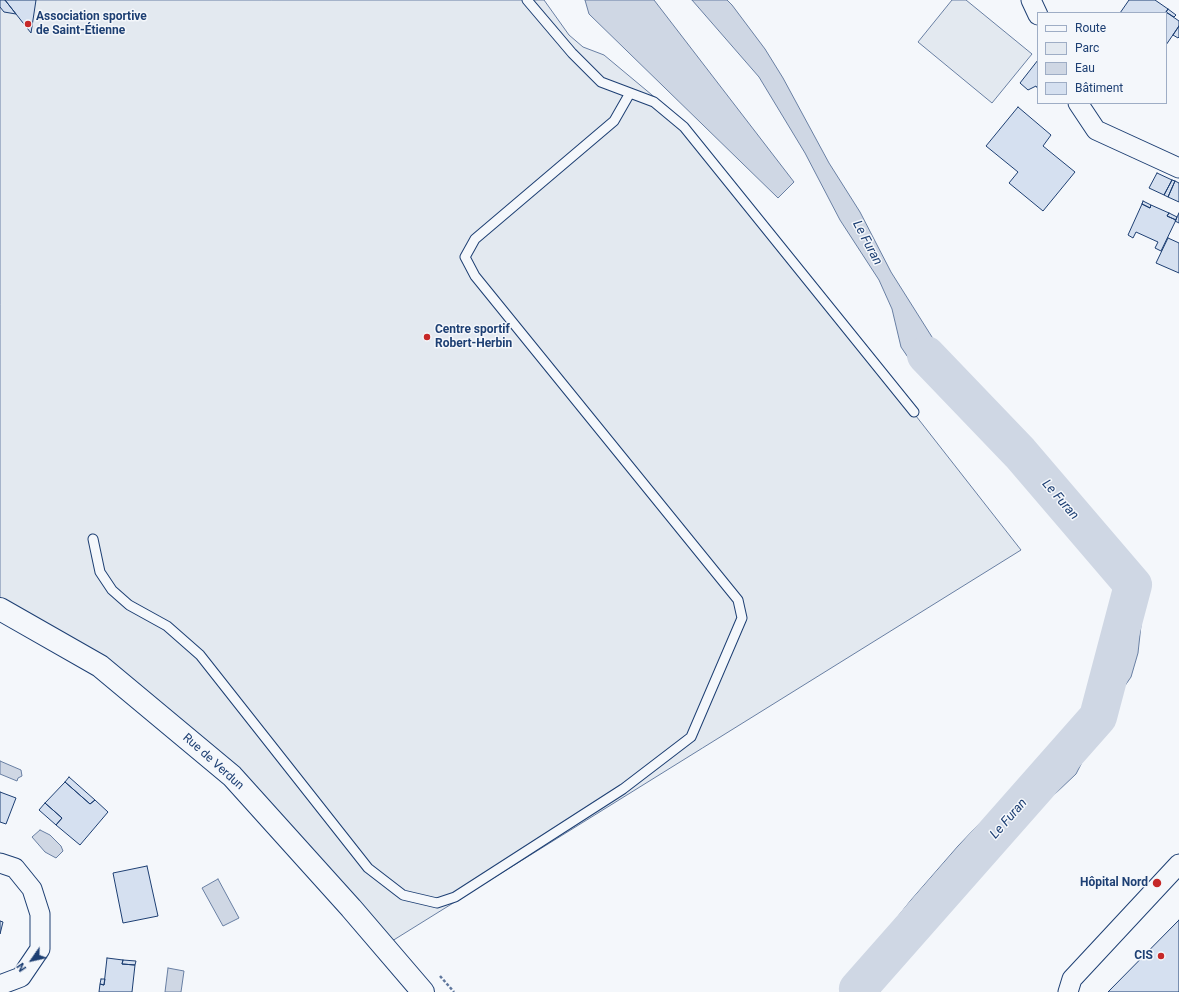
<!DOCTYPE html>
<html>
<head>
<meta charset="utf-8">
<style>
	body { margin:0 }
	#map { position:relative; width:1179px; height:992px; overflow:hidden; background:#f4f7fb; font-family:Roboto,sans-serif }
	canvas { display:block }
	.legend { position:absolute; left:1037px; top:12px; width:130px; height:92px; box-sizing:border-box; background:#f4f7fb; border:1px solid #9eadc5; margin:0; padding:5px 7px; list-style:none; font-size:12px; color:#1d3f73 }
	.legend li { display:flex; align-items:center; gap:8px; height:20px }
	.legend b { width:20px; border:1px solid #9eadc5 }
	.north { position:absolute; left:12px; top:940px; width:40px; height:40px; -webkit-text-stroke:3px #f4f7fb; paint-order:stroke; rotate:236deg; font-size:11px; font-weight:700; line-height:16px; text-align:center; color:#1d3f73 }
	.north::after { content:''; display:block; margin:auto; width:14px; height:18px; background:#1d3f73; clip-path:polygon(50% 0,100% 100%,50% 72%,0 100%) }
</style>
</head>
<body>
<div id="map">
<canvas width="1179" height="992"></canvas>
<ul class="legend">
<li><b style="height:5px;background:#f4f7fb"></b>Route</li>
<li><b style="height:11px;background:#e3e9f0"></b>Parc</li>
<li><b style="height:11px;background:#cfd7e4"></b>Eau</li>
<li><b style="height:11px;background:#d5e0f0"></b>Bâtiment</li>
</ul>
<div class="north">N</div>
</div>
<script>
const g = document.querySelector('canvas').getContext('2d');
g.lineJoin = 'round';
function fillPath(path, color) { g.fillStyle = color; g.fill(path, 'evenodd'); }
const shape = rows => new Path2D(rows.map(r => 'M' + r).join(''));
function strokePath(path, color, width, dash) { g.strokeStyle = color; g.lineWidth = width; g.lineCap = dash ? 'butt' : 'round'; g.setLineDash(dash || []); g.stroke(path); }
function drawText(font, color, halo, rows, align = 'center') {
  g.font = font + ' Roboto,sans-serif'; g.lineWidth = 3; g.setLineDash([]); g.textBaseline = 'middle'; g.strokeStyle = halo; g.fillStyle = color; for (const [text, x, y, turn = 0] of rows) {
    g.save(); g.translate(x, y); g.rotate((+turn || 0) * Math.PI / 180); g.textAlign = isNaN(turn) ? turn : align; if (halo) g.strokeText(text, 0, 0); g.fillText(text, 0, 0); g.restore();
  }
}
const green = shape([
	[0,0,544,0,569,35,583,47,604,55,688,125,1021,550,384,946,232,776,100,666,0,609,0,0],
	[952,0,966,0,1032,54,992,103,918,42,952,0]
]);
const water = shape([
	[585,0,654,0,794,182,778,198,589,14,585,0],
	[692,0,727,0,732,5,765,49,783,78,829,163,860,212,891,272,932,337,965,399,971,405,1017,435,1046,474,1074,504,1103,527,1139,594,1142,616,1138,653,1131,677,1111,706,1076,774,1056,793,1023,811,926,903,897,944,880,978,880,992,847,992,847,990,855,970,911,900,958,846,978,825,1048,780,1083,736,1092,708,1118,677,1123,649,1123,627,1115,591,1105,562,1090,533,1074,512,1044,493,1020,474,991,438,969,421,952,402,920,375,901,347,892,309,879,280,840,220,805,153,759,77,692,0],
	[0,761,21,770,22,776,18,778,17,781,0,774,0,761],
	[40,830,50,835,61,846,63,851,56,858,45,852,32,837,40,830],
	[218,879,239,918,223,926,202,888,218,879],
	[168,968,184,971,181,992,165,992,168,968]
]);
const river = shape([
	[859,992,858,989,1098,717,1133,585,1020,453,926,355]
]);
const building = shape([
	[0,0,5,0,16,14,4,12,0,7,0,0],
	[5,0,36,0,31,33,16,14,5,0],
	[1129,0,1155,0,1168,9,1166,12,1179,21,1179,26,1166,45,1166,13,1120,13,1129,0],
	[1168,9,1176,15,1174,17,1166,12,1168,9],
	[1179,26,1179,37,1178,38,1173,35,1179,26],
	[1038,60,1038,89,1036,86,1028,90,1020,83,1038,60],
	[1018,107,1051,135,1043,146,1075,172,1043,211,1009,183,1018,172,986,146,1018,107],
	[1157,173,1172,180,1164,195,1149,188,1157,173],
	[1172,180,1175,181,1168,197,1164,195,1172,180],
	[1175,181,1179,183,1179,202,1168,197,1175,181],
	[1143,201,1151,205,1150,208,1142,204,1143,201],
	[1142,204,1150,208,1151,205,1169,213,1167,216,1176,220,1161,251,1155,248,1158,242,1136,232,1133,238,1128,235,1142,204],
	[1169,213,1177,217,1176,220,1167,216,1169,213],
	[1179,213,1179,223,1175,221,1179,213],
	[1168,238,1179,243,1179,273,1156,263,1168,238],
	[69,777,95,800,90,804,65,782,69,777],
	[65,782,90,804,95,800,108,812,80,845,56,825,62,818,45,803,65,782],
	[0,792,16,798,6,824,0,822,0,792],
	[45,803,62,818,56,825,39,810,45,803],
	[147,866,158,916,123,923,113,873,147,866],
	[1179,920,1179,992,1108,992,1179,920],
	[0,921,3,922,0,934,0,921],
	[107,958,123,960,122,964,135,965,132,992,99,992,100,984,104,985,107,958],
	[123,960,136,961,135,965,122,964,123,960],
	[101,979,105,979,104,985,100,984,101,979]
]);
const path = shape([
	[440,976,454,992]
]);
const lane = shape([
	[527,0,572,53,601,82,654,102,684,127,914,412],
	[93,539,100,572,112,590,129,605,167,626,200,655,368,868,403,895,437,903,455,897,623,789,691,737,742,618,738,600,475,276,465,257,475,239,614,121,630,93]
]);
const street = shape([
	[1031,0,1038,15],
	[1078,103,1096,130,1179,168],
	[0,863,15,868,32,889,40,914,40,949,21,977,0,985],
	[1068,992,1072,979,1179,864]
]);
const primary = shape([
	[0,609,100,666,232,776,351,908,423,992]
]);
const markers = [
	[28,24,4,"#c62828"],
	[427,337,4,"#c62828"],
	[1157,883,5,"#c62828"],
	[1161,956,4,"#c62828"]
];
const poiNames = [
	["Association sportive",36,17],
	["de Saint-Étienne",36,31],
	["Centre sportif",435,330],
	["Robert-Herbin",435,344],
	["Hôpital Nord",1148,883,"right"],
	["CIS",1153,956,"right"]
];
const streetNames = [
	["Rue de Verdun",213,762,42]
];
const waterNames = [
	["Le Furan",867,243,62],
	["Le Furan",1060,500,49],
	["Le Furan",1009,819,-49]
];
fillPath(green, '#e3e9f0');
strokePath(green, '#687fa3', 1);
fillPath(water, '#cfd7e4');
strokePath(water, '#687fa3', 1);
strokePath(river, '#cfd7e4', 38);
fillPath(building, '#d5e0f0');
strokePath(building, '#1d3f73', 1);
strokePath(lane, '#1d3f73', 11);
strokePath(street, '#1d3f73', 21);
strokePath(primary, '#1d3f73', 24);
strokePath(path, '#5e769c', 2.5, [3, 2]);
strokePath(lane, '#f4f7fb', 9);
strokePath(street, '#f4f7fb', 19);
strokePath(primary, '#f4f7fb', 22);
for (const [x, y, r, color] of markers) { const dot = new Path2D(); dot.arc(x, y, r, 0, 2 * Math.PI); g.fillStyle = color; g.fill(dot); strokePath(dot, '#f4f7fb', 1.5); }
drawText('bold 12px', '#1d3f73', '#f4f7fb', poiNames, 'left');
drawText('12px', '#1d3f73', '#f4f7fb', streetNames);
drawText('italic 13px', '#1d3f73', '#f4f7fb', waterNames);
</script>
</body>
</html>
